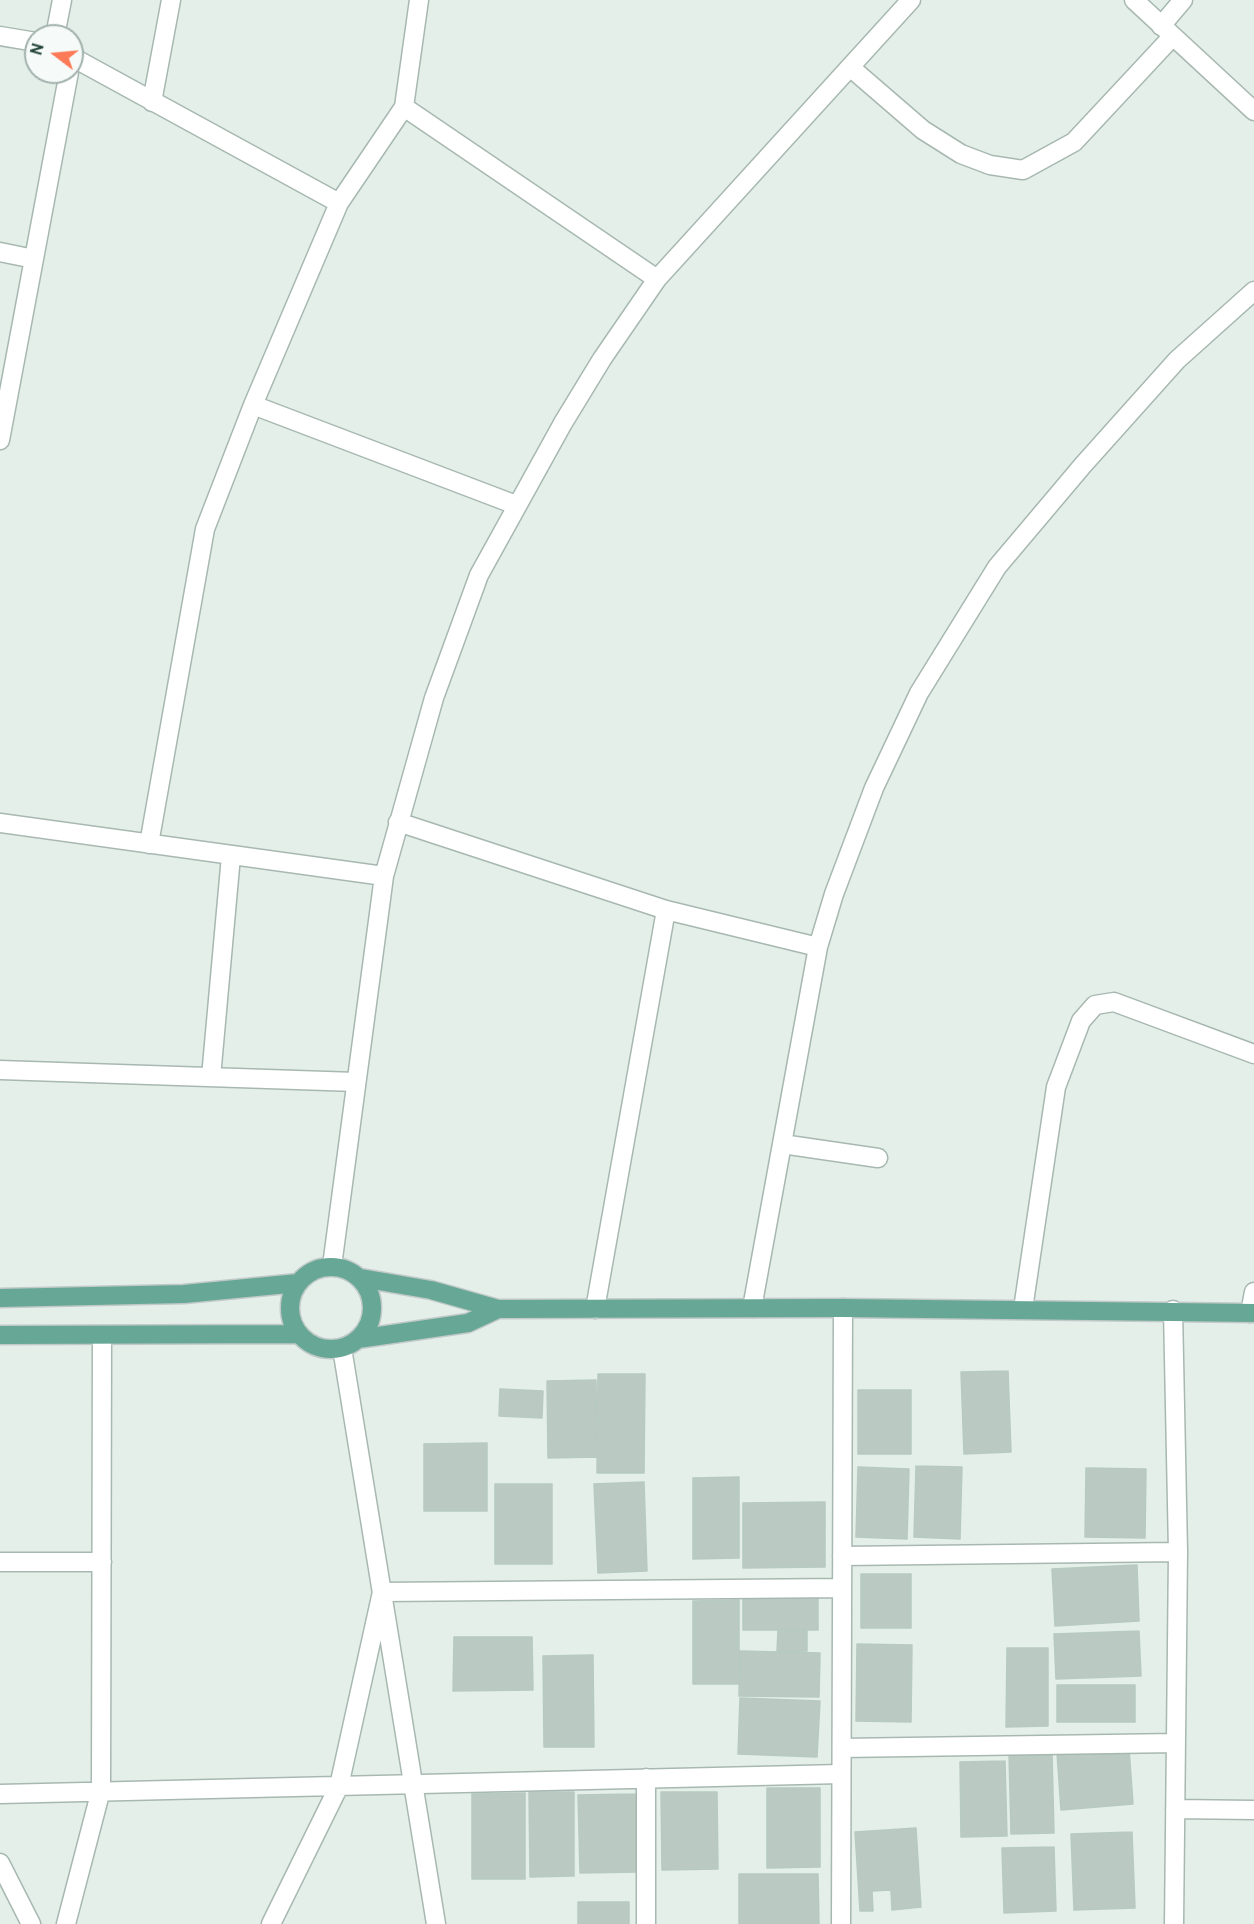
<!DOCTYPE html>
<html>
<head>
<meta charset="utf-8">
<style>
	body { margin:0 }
	#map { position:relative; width:1254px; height:1924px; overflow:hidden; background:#e5efea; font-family:Overpass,sans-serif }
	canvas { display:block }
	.north { position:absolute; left:24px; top:24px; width:60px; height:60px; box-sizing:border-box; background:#f6fbf9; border:2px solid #a1b1ac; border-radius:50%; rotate:286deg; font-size:16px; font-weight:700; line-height:24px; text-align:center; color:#224339 }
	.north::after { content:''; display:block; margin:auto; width:21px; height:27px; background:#fb7a58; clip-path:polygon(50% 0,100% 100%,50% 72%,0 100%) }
</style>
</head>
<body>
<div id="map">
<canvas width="1254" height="1924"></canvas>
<div class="north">N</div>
</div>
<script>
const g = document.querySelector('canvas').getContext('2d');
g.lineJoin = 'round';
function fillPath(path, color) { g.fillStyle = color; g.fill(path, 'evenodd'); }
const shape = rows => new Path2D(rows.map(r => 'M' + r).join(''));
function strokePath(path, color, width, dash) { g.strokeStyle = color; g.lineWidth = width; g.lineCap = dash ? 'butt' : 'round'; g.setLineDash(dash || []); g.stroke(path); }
const building = shape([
	[1008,1371,1011,1452,964,1454,961,1372,1008,1371],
	[598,1374,645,1374,644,1473,597,1473,598,1374],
	[596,1380,597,1457,548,1458,547,1381,596,1380],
	[500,1389,543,1391,542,1418,499,1416,500,1389],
	[858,1390,911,1390,911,1454,858,1454,858,1390],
	[487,1443,487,1511,424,1511,424,1444,487,1443],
	[916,1466,962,1467,960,1539,914,1537,916,1466],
	[858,1467,909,1469,907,1539,856,1537,858,1467],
	[1086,1468,1146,1469,1145,1538,1085,1537,1086,1468],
	[739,1477,739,1558,693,1559,693,1478,739,1477],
	[644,1482,647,1571,598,1573,594,1484,644,1482],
	[495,1484,552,1484,552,1564,495,1564,495,1484],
	[825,1502,825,1567,743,1568,743,1503,825,1502],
	[1137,1565,1139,1621,1055,1626,1052,1569,1137,1565],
	[861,1574,911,1574,911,1628,861,1628,861,1574],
	[818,1596,818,1630,743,1630,743,1597,818,1596],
	[739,1600,739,1684,693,1684,693,1601,739,1600],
	[778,1630,807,1631,807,1651,777,1651,778,1630],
	[1139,1631,1141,1676,1056,1679,1054,1634,1139,1631],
	[454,1637,532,1637,533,1690,453,1691,454,1637],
	[857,1644,912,1645,911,1722,856,1721,857,1644],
	[1007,1648,1048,1648,1048,1726,1006,1727,1007,1648],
	[740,1651,820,1653,819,1697,739,1696,740,1651],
	[593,1655,594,1747,544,1747,543,1656,593,1655],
	[1057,1685,1135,1685,1135,1722,1057,1722,1057,1685],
	[740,1698,820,1701,817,1757,738,1754,740,1698],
	[1129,1748,1133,1804,1061,1810,1057,1753,1129,1748],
	[1052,1753,1054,1833,1011,1834,1009,1754,1052,1753],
	[1005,1761,1007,1836,961,1837,960,1762,1005,1761],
	[767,1788,820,1788,820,1867,767,1868,767,1788],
	[529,1792,574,1792,574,1876,530,1877,529,1792],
	[661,1792,717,1792,718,1869,662,1870,661,1792],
	[525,1793,525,1879,472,1879,472,1794,525,1793],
	[635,1794,637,1872,580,1873,578,1795,635,1794],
	[916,1828,921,1907,892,1910,891,1890,872,1891,873,1911,860,1911,855,1832,916,1828],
	[1132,1832,1135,1908,1074,1910,1071,1834,1132,1832],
	[1054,1847,1056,1911,1004,1913,1002,1848,1054,1847],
	[739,1874,818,1874,819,1924,739,1924,739,1874],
	[578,1902,629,1902,629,1924,578,1924,578,1902]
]);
const minor = shape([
	[1134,0,1254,111],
	[1161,26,1183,0],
	[0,36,36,42],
	[55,36,62,0],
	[72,57,339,203],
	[850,67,923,130,961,154,990,165,1023,170,1074,142,1172,37],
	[152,102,171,0],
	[404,107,657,279],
	[0,252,34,259],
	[253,405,516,505],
	[0,440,69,72],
	[398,822,666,910,818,947],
	[0,823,384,876],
	[149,844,205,529,253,405,339,203,404,107,419,0],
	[0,1070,356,1082],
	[211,1077,231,856],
	[782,1144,878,1158],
	[332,1266,384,876,434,698,479,575,563,423,602,359,657,279,911,0],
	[752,1308,818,947,834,894,874,788,919,693,997,567,1083,465,1177,360,1254,291],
	[595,1309,666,910],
	[1023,1309,1056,1087,1081,1021,1095,1005,1114,1002,1254,1054],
	[1173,1310,1178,1552,1174,1924],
	[1250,1313,1254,1292],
	[342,1348,436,1924],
	[842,1556,1178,1552],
	[0,1562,102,1562],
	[842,1748,1176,1743],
	[646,1778,646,1924],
	[0,1794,841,1774],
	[1175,1809,1254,1810],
	[0,1863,31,1924],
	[66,1924,101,1790,102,1335],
	[271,1924,339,1786,382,1592,842,1588],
	[841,1924,843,1308]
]);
const major = shape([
	'290 1308a41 41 0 1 1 82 0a41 41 0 1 1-82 0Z',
	[361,1278,431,1290,498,1309,843,1308,1254,1313],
	[0,1298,184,1294,298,1283],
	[0,1335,298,1334],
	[358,1339,468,1323,498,1309]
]);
fillPath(building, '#bacac3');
strokePath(building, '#b7cac1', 1.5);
strokePath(minor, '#a7b8b1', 21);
strokePath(major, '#c1cac8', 21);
strokePath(minor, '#fff', 18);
strokePath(major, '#67a795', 18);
</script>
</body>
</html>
